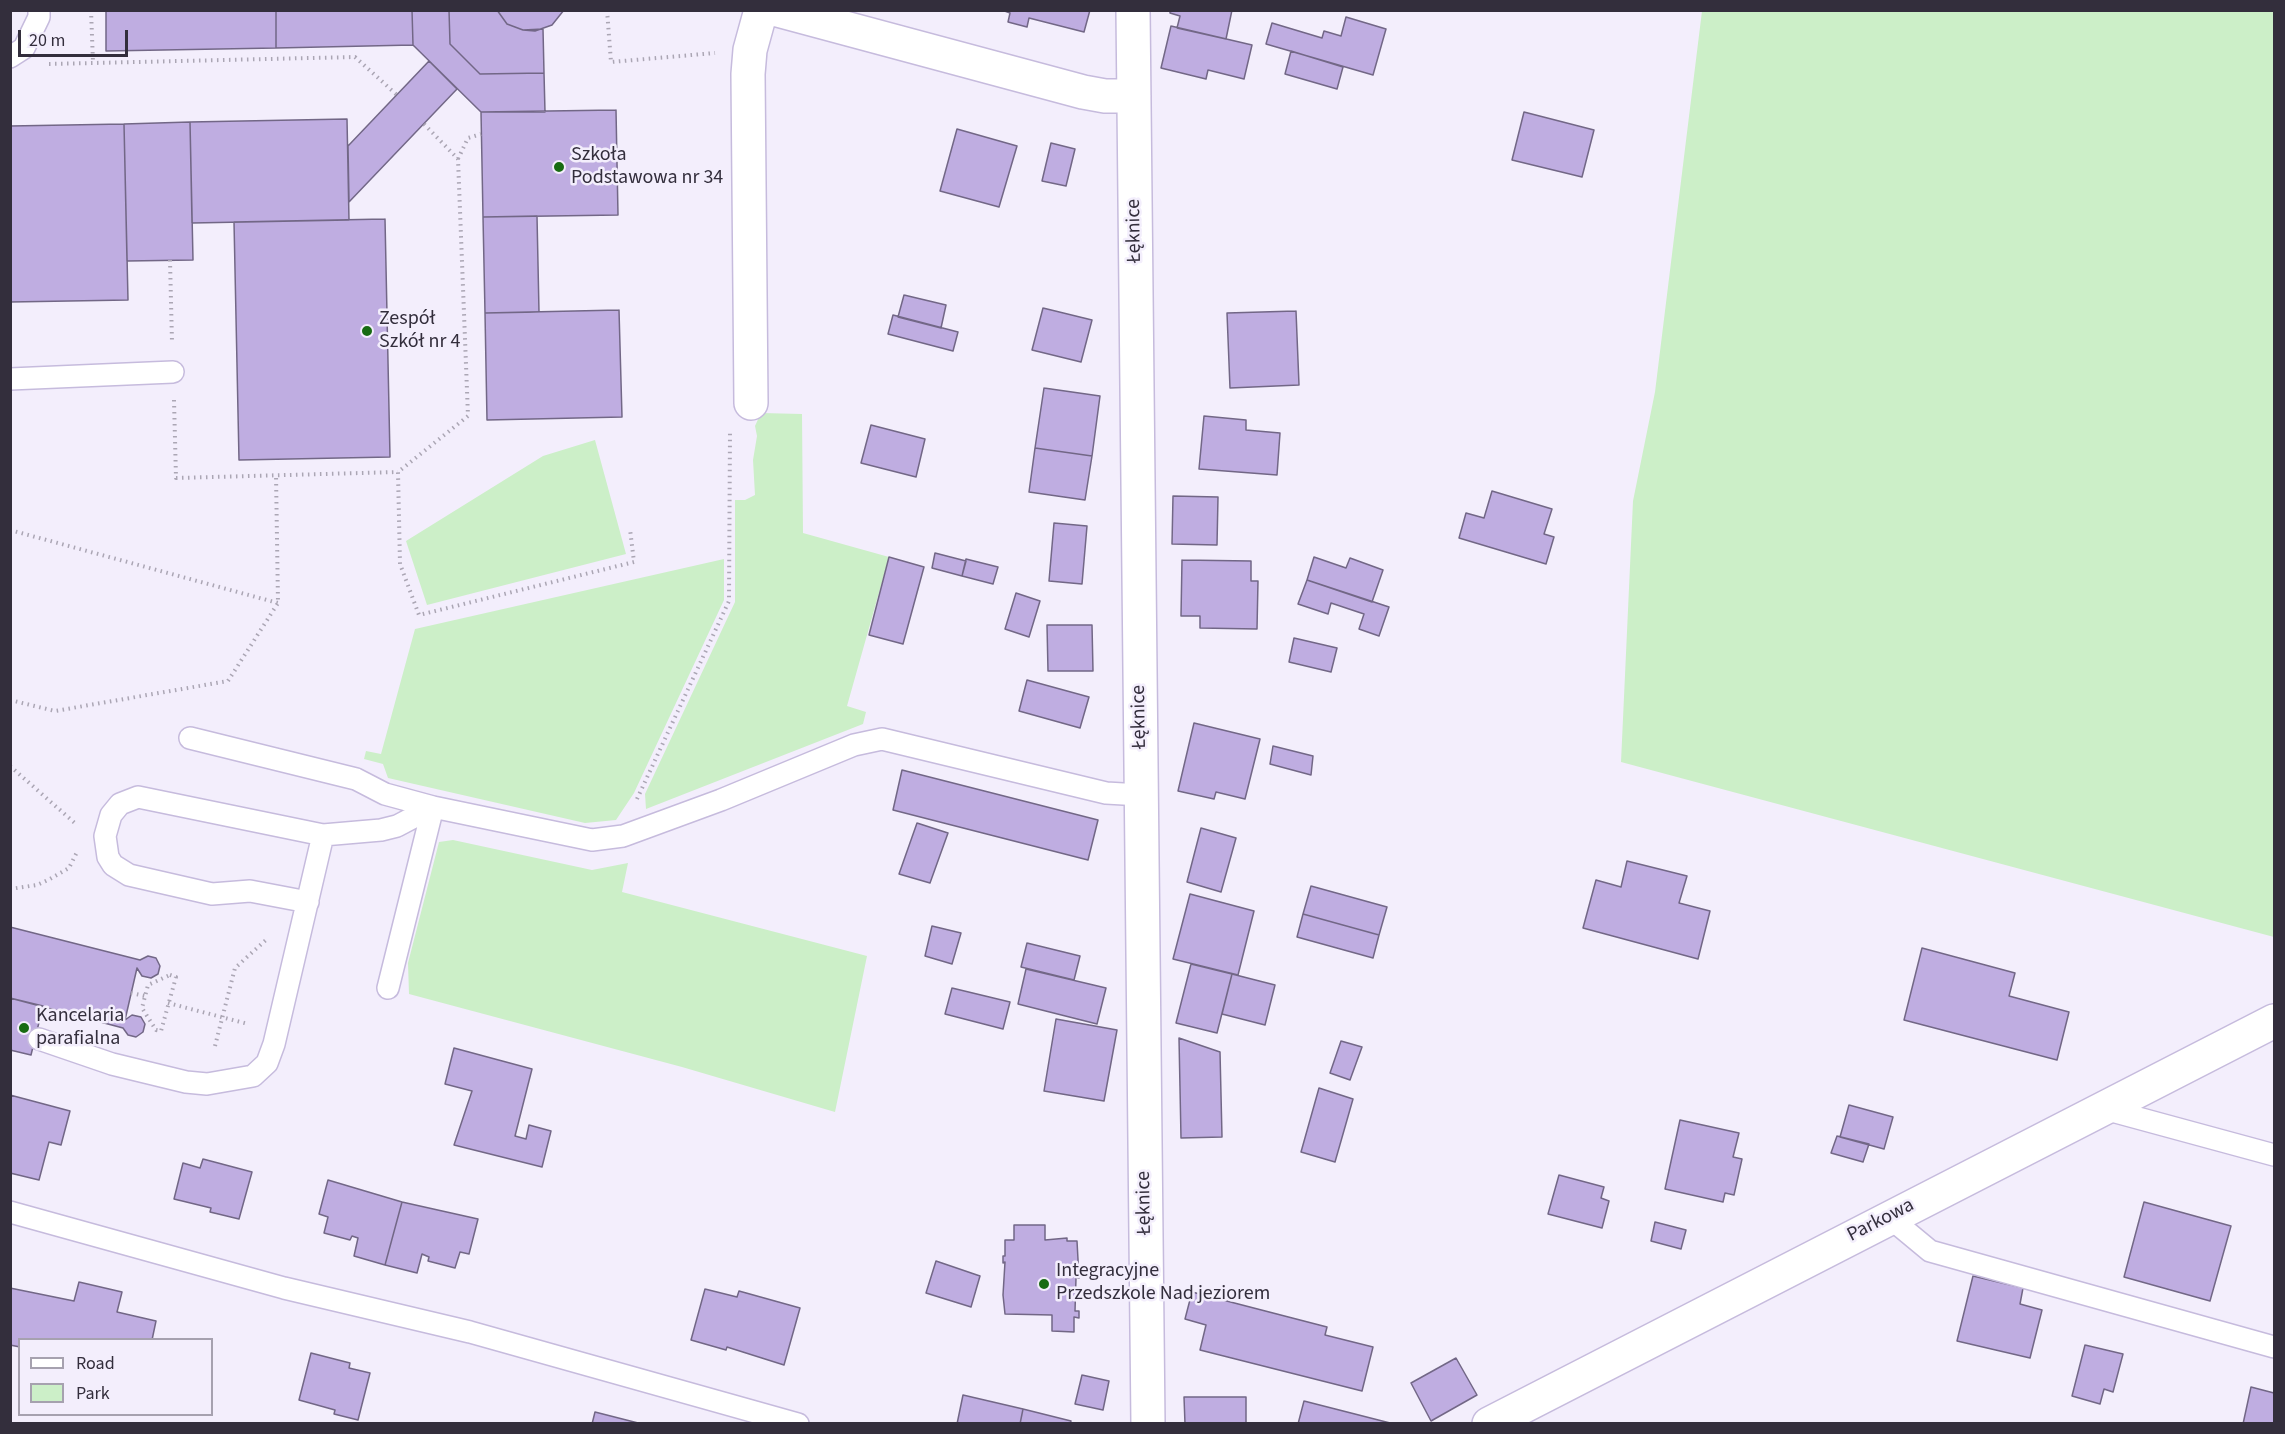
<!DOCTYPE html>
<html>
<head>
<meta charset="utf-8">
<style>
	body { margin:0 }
	#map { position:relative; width:2285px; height:1434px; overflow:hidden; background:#f3eefc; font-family:"Source Sans 3",sans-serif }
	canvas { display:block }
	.frame { position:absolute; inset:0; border:12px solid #332e3c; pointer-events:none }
	.legend { position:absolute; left:18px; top:1338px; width:195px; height:78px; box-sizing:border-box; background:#f3eefc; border:2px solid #a6a1af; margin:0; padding:8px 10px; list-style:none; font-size:18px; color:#332e3c }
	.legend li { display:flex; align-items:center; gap:12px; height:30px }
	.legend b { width:30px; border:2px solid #a6a1af }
	.scale { position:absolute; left:18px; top:30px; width:110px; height:27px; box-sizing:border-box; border:3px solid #332e3c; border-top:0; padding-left:8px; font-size:18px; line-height:21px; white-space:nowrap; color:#332e3c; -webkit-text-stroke:4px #f3eefc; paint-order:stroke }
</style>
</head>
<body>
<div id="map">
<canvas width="2285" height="1434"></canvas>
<div class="frame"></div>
<ul class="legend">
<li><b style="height:8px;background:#fff"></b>Road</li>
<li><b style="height:16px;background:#ccefc8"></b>Park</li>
</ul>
<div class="scale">20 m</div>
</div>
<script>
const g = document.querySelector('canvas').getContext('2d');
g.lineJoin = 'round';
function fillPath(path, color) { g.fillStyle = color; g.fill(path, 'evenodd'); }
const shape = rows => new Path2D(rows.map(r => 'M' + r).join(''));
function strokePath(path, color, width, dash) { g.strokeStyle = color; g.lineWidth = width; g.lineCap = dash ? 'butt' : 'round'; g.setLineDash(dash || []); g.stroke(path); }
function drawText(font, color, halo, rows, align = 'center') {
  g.font = font + ' "Source Sans 3",sans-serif'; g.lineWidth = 5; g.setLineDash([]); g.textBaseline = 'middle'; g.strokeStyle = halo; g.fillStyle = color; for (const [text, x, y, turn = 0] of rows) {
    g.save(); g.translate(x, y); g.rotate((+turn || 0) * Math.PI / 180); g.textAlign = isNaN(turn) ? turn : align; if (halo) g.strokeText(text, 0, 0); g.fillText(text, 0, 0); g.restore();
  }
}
const green = shape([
	[1702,11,2274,11,2274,937,1621,762,1633,501,1655,392],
	[761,413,802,414,803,533,889,557,847,706,866,712,863,724,646,809,645,794,735,602,735,500,745,500,755,495,753,460,757,436,755,426],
	[595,440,626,554,427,605,406,541,543,456],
	[724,559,724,600,634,793,616,820,585,823,388,778,383,764,364,759,366,751,381,754,415,629],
	[453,840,592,870,628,863,622,892,867,956,835,1112,682,1067,409,994,408,963,439,842]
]);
const building = shape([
	[106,10,276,10,276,48,106,51,106,10],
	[276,10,412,10,413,45,276,48,276,10],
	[412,10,449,10,450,44,480,74,544,73,545,112,481,112,413,45,412,10],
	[449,10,497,10,507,24,523,30,543,29,544,73,480,74,450,44,449,10],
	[497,10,564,10,552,25,535,31,523,30,507,24,497,10],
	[1002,10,1090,10,1084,32,1029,18,1027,27,1008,22,1010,13,1002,10],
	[1170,10,1232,10,1226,39,1177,28,1180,16,1170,13,1170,10],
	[1346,17,1386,29,1373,75,1266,44,1272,23,1322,38,1324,31,1341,36,1346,17],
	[1171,26,1252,45,1244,79,1208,70,1206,79,1161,68,1171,26],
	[1291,51,1343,67,1337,89,1285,74,1291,51],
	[429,61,457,89,349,202,348,146,429,61],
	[616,110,618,215,483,217,481,112,616,110],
	[1524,112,1594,130,1582,177,1512,160,1524,112],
	[347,119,349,220,192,223,190,122,347,119],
	[190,122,193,260,127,261,124,124,190,122],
	[124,124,128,300,10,302,10,126,124,124],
	[957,129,1017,146,999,207,940,191,957,129],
	[1051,143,1075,149,1066,186,1042,181,1051,143],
	[537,216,539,312,485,313,483,217,537,216],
	[385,219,390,457,239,460,234,222,385,219],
	[904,295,946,305,941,328,898,317,904,295],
	[1043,308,1092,320,1081,362,1032,350,1043,308],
	[619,310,622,417,487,420,485,313,619,310],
	[1296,311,1299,385,1230,388,1227,313,1296,311],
	[893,315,958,332,953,351,888,334,893,315],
	[1044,388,1100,396,1092,456,1035,448,1044,388],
	[1204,416,1246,420,1246,430,1280,433,1277,475,1199,469,1204,416],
	[871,425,925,439,916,477,861,463,871,425],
	[1035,448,1092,456,1085,500,1029,492,1035,448],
	[1492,491,1552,509,1544,534,1554,537,1546,564,1459,538,1466,513,1484,518,1492,491],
	[1173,496,1218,497,1217,545,1172,544,1173,496],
	[1054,523,1087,526,1082,584,1049,581,1054,523],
	[935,553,966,561,962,576,932,568,935,553],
	[889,557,924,567,903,644,869,635,889,557],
	[1314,557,1346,568,1350,558,1383,570,1372,602,1307,580,1314,557],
	[966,559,998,567,993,584,962,576,966,559],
	[1182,560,1251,561,1251,581,1258,581,1257,629,1200,628,1200,616,1181,616,1182,560],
	[1307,580,1389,607,1379,636,1359,629,1364,614,1331,603,1328,614,1298,604,1307,580],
	[1016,593,1040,601,1029,637,1005,629,1016,593],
	[1047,625,1092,625,1093,671,1048,671,1047,625],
	[1294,638,1337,648,1331,672,1289,662,1294,638],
	[1027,680,1089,697,1080,728,1019,711,1027,680],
	[1194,723,1260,739,1245,799,1216,792,1214,799,1178,791,1194,723],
	[1273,746,1313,756,1311,775,1270,764,1273,746],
	[902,770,1098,820,1088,860,893,810,902,770],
	[917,823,948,833,930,883,899,874,917,823],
	[1201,828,1236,838,1221,892,1187,882,1201,828],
	[1627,861,1687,876,1679,903,1710,911,1698,959,1583,928,1596,880,1621,887,1627,861],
	[1311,886,1387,907,1379,935,1303,914,1311,886],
	[1190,894,1254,911,1238,975,1173,959,1190,894],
	[1303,914,1379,935,1373,958,1297,937,1303,914],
	[932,926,961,933,952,964,925,956,932,926],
	[10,927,140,960,148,956,156,958,160,966,158,974,151,978,142,976,137,968,125,1020,132,1015,141,1017,145,1024,143,1032,136,1037,128,1035,123,1028,10,998,10,927],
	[1027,943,1080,956,1074,980,1021,967,1027,943],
	[1922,948,2015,973,2009,996,2069,1012,2057,1060,1904,1020,1922,948],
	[1191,964,1232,974,1217,1033,1176,1023,1191,964],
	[1026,969,1106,988,1097,1024,1018,1004,1026,969],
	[1232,974,1275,985,1265,1025,1222,1014,1232,974],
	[952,988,1010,1002,1003,1029,945,1014,952,988],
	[10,998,43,1006,31,1055,10,1050,10,998],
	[1056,1019,1117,1030,1104,1101,1044,1091,1056,1019],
	[1179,1038,1220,1052,1222,1137,1181,1138,1179,1038],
	[1341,1041,1362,1047,1350,1080,1330,1073,1341,1041],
	[454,1048,532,1069,515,1136,526,1139,529,1125,551,1131,542,1167,454,1145,472,1091,445,1084,454,1048],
	[1319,1088,1353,1099,1335,1162,1301,1152,1319,1088],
	[10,1095,70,1111,61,1145,49,1142,39,1180,10,1173,10,1095],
	[1849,1105,1893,1117,1884,1149,1840,1137,1849,1105],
	[1680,1120,1739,1133,1733,1157,1742,1159,1734,1195,1725,1193,1723,1202,1665,1189,1680,1120],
	[1837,1136,1869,1144,1863,1162,1831,1153,1837,1136],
	[203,1159,252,1172,239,1219,210,1212,211,1208,174,1199,183,1163,200,1168,203,1159],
	[1559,1175,1604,1187,1601,1198,1609,1201,1602,1228,1548,1214,1559,1175],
	[328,1180,402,1202,385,1265,354,1256,358,1238,352,1236,350,1240,324,1233,328,1217,319,1214,328,1180],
	[402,1202,478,1219,469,1254,460,1252,455,1268,428,1261,429,1257,422,1254,417,1273,385,1265,402,1202],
	[2144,1202,2231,1226,2210,1301,2124,1277,2144,1202],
	[1655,1222,1686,1230,1681,1249,1651,1241,1655,1222],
	[1014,1225,1045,1225,1045,1240,1067,1238,1067,1241,1077,1241,1079,1278,1076,1278,1075,1311,1079,1311,1079,1318,1074,1317,1074,1332,1052,1331,1052,1315,1005,1314,1003,1295,1005,1262,1003,1263,1003,1256,1005,1256,1005,1240,1014,1240,1014,1225],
	[936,1261,980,1276,971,1307,926,1293,936,1261],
	[1973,1276,2023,1288,2020,1304,2042,1310,2030,1358,1957,1341,1973,1276],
	[79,1282,122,1292,117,1312,156,1321,152,1340,20,1340,20,1347,10,1345,10,1288,74,1301,79,1282],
	[705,1289,737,1297,739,1291,800,1308,784,1365,727,1347,726,1350,691,1340,705,1289],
	[1192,1292,1327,1327,1325,1335,1373,1347,1362,1391,1200,1350,1206,1325,1185,1319,1192,1292],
	[2085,1345,2123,1354,2113,1392,2104,1389,2100,1404,2072,1396,2085,1345],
	[311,1353,350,1363,349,1368,370,1373,358,1420,334,1414,335,1410,299,1400,311,1353],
	[1456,1358,1477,1395,1431,1421,1411,1383,1456,1358],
	[1082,1375,1109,1381,1103,1410,1075,1404,1082,1375],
	[2251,1387,2274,1393,2274,1424,2243,1424,2251,1387],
	[963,1395,1023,1409,1020,1424,957,1424,963,1395],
	[1184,1397,1246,1397,1246,1424,1185,1424,1184,1397],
	[1304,1401,1394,1424,1298,1424,1304,1401],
	[1023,1409,1071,1421,1070,1424,1020,1424,1023,1409],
	[595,1412,642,1424,592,1424,595,1412]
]);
const path = shape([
	[91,10,93,62],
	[607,10,611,62,715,53],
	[49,64,355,57,397,95],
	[424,124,458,159,468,416,398,472,400,564,419,615,634,562,630,529],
	[458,159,468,138,481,134],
	[170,260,172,342],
	[174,400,176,478,398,472],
	[10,530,278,603],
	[10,700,55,711,228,681,278,603,276,474],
	[10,766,77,825],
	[637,799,729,601,730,431],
	[10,889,37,885,50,879,69,868,77,852],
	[170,975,176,977,161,1031,156,1030,142,1008,148,985,170,975],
	[131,993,145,996],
	[168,1003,248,1024],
	[215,1046,235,968,267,939]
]);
const lane = shape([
	[10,57,24,48,39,17,39,10],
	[10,379,173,372],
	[190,738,356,779,385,794,433,807,592,840,623,836,721,800,854,745,882,739,1106,793,1141,795],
	[308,902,250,891,212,894,129,875,113,865,108,857,105,836,111,815,120,804,138,797,323,835],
	[388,988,433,807],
	[39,1039,112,1064,186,1082,207,1084,253,1076,267,1063,274,1044,323,835,381,830,397,826,433,807],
	[2101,1108,2274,1155],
	[10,1212,284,1288,470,1332,798,1424],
	[1889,1217,1930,1251,2274,1347]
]);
const street = shape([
	[778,10,1083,92,1105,96,1134,96],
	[1133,10,1148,1424],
	[751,403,748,74,750,50,761,10],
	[1489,1424,2274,1021]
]);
const markers = [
	[559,167,6,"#176b12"],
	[367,331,6,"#176b12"],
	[24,1028,6,"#176b12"],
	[1044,1284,6,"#176b12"]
];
const poiNames = [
	["Szkoła",571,156],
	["Podstawowa nr 34",571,179],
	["Zespół",379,320],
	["Szkół nr 4",379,343],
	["Kancelaria",36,1017],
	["parafialna",36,1040],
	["Integracyjne",1056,1272],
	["Przedszkole Nad jeziorem",1056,1295]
];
const streetNames = [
	["Łęknice",1135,231,-91],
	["Łęknice",1140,717,-91],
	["Łęknice",1145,1203,-91],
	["Parkowa",1881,1221,-27]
];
fillPath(green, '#ccefc8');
fillPath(building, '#bfade1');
strokePath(building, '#726786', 1.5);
strokePath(lane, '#c6bbdd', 24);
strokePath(street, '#c6bbdd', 36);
strokePath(path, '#aba6b4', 4, [1.5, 4.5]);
strokePath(lane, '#fff', 21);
strokePath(street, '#fff', 33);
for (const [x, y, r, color] of markers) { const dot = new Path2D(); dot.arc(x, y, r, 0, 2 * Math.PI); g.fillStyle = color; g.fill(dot); strokePath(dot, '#f3eefc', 2); }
drawText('20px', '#332e3c', '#f3eefc', poiNames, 'left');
drawText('20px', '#332e3c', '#f3eefc', streetNames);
</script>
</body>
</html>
